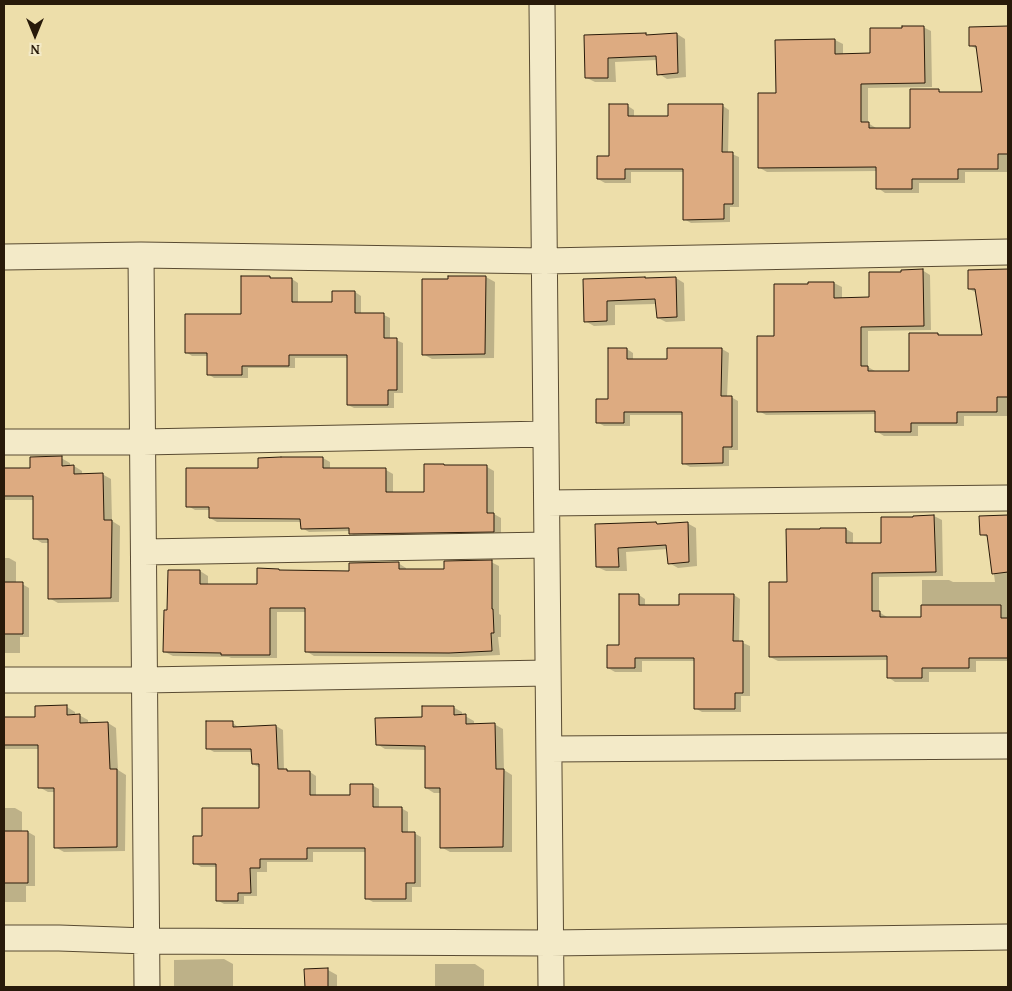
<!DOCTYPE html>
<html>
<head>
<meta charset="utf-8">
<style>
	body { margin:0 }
	#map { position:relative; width:1012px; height:991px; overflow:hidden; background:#eddeaa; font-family:"Gentium Book Plus",serif }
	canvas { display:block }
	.frame { position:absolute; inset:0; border:5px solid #281a0a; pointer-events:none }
	.north { position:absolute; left:10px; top:10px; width:50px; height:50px; -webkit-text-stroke:4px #f3eac8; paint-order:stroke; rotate:180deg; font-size:14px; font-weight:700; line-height:20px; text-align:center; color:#281a0a }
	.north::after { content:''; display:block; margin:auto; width:18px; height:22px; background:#281a0a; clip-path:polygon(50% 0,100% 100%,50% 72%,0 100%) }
</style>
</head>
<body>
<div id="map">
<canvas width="1012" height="991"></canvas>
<div class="frame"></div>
<div class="north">N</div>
</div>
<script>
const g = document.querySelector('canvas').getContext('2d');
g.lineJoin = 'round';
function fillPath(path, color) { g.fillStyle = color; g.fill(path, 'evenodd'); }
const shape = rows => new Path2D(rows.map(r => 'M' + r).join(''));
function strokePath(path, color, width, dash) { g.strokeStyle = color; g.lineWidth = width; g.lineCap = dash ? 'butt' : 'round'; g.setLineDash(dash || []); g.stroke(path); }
const shadow = shape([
	[923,27,931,31,932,87,868,88,868,123,876,128,876,129,912,129,939,91,942,93,984,93,978,50,970,45,970,28,1008,27,1008,172,965,172,965,183,919,183,919,193,885,193,878,188,878,171,767,172,760,168,777,94,776,42,835,40,843,44,843,55,872,55,903,29],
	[677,34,685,39,686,77,667,79,659,74,657,60,615,62,616,82,595,82,587,78,586,37],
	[628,106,634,110,634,117,669,117,723,106,729,110,728,154,732,154,739,157,739,207,730,207,730,222,691,223,684,219,684,172,631,172,631,183,605,183,598,179,610,157],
	[922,270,930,275,931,330,868,331,868,367,875,371,911,373,938,334,941,336,983,336,977,293,969,289,969,272,1008,271,1008,416,964,416,964,426,918,426,918,436,884,436,876,431,876,414,766,415,759,411,776,338,810,283,834,283,842,287,842,299,871,298,903,273],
	[270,277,273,279,292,279,298,283,298,303,334,303,355,292,361,296,361,315,384,315,390,318,390,340,396,340,403,343,403,393,394,393,394,408,354,408,348,405,348,358,295,358,295,368,248,368,248,378,214,378,208,374,208,356,192,356,186,352,242,316],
	[486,277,495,282,494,358,432,359,423,354,450,280],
	[676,278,684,283,685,321,666,322,658,318,656,304,615,305,615,325,594,326,585,321,584,280],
	[627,349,633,353,633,360,668,360,668,349,722,349,729,353,727,397,731,397,738,401,738,450,729,450,729,466,690,467,683,463,683,415,630,415,630,426,604,426,597,422,609,400],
	[61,458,70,463,70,466,74,466,82,471,82,475,102,474,111,479,112,521,120,526,119,602,58,603,49,598,49,543,42,543,34,538,34,500,4,500,4,470,31,470],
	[323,458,330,462,330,470,386,470,393,474,393,493,426,493,447,467,487,467,494,471,494,514,501,518,501,535,357,537,350,533,350,531,309,532,302,528,302,522,217,522,210,518,210,510,195,510,188,506,260,469],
	[934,516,942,520,943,576,879,577,879,612,887,617,887,618,922,618,922,580,949,580,953,582,995,582,989,538,981,534,981,517,1008,517,1008,661,976,661,976,672,929,672,929,682,895,682,888,677,888,660,778,661,770,657,788,583,846,529,853,533,853,544,882,544,914,518,914,517],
	[687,523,696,528,697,566,678,568,669,563,668,549,626,552,627,571,606,571,597,567,596,526],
	[4,558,9,558,16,562,16,584,22,584,29,588,29,637,20,637,20,653,4,653],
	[491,562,499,566,499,614,501,615,501,637,498,637,500,655,458,657,314,656,306,651,306,612,277,612,277,658,231,658,229,657,173,656,165,652,169,611,200,571,208,576,208,585,258,585,281,571,350,572,398,563,406,568,406,570,445,571],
	[639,595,645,599,645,606,680,606,734,595,740,599,739,643,743,643,750,646,750,696,741,696,741,712,702,712,695,708,695,661,642,661,642,672,615,672,608,668,621,646],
	[67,707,75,712,75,716,79,715,88,720,88,724,108,723,116,728,118,770,126,775,125,851,64,852,55,847,55,792,48,792,39,787,39,749,4,749,4,718,37,718],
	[453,707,462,712,462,716,465,716,474,721,474,725,494,724,503,729,504,770,512,775,512,852,450,852,441,847,441,793,434,793,426,788,426,750,385,749,377,744,423,718],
	[233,723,239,728,276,726,283,730,284,770,287,770,291,772,310,772,316,776,316,797,351,797,372,785,379,789,379,808,401,808,408,812,408,833,414,833,421,837,421,887,412,887,412,902,373,902,366,898,366,852,313,852,313,862,267,862,267,872,257,872,257,896,244,896,244,904,224,904,217,900,217,867,201,867,195,863,204,837,260,809,260,768,253,764,253,752,214,752,207,748],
	[4,808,15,808,22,812,22,832,28,832,35,836,35,886,26,886,26,902,4,902],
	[224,959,233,964,233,987,174,987,174,960],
	[435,964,475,964,484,970,484,987,435,987],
	[306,970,328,970,337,975,337,987,306,987]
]);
const building = shape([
	[902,26,924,26,925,83,861,84,861,122,869,122,869,128,910,128,910,89,939,89,939,92,982,92,976,46,969,46,969,27,1008,26,1008,154,998,154,998,169,958,169,958,179,912,179,912,189,876,189,876,167,758,168,758,93,776,93,775,40,835,39,835,54,870,53,870,28,902,28,902,26],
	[646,33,646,35,677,33,678,73,657,75,656,56,608,58,608,78,585,78,584,35,646,33],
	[609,104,628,104,628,116,668,116,668,104,723,104,722,152,733,152,733,204,724,204,724,219,683,220,683,169,625,169,625,179,597,179,597,156,609,156,609,104],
	[923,269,924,326,861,327,861,366,868,366,868,371,909,371,909,333,938,333,938,335,982,335,975,289,968,289,968,270,1008,269,1008,397,997,397,997,412,957,412,957,423,911,423,911,432,875,432,875,411,757,412,757,336,774,336,774,284,808,284,808,282,834,282,834,298,869,297,869,272,901,272,901,270,923,269],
	[241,276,270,276,270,278,292,278,292,302,332,302,332,291,355,291,355,313,384,313,384,338,397,338,397,390,388,390,388,405,347,405,347,355,289,355,289,366,242,366,242,375,207,375,207,353,185,353,185,314,241,314,241,276],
	[448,276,486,276,485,354,422,355,422,279,448,279,448,276],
	[645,277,645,278,676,277,677,317,657,318,655,299,607,301,607,321,584,322,583,279,645,277],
	[608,348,627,348,627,359,667,359,667,348,722,348,721,396,732,396,732,447,723,447,723,463,682,464,682,412,624,412,624,423,596,423,596,399,608,399,608,348],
	[62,456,62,466,74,465,74,474,103,473,104,520,112,520,111,598,48,599,48,539,33,539,33,496,4,496,4,468,30,468,30,457,62,456],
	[281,457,323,457,323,468,386,468,386,492,424,492,424,464,444,464,444,465,487,465,487,513,494,513,494,532,349,534,349,528,301,529,300,519,209,518,209,507,186,507,186,468,258,468,258,458,281,457],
	[934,515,936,572,872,573,872,611,880,611,880,617,921,617,921,605,1001,605,1001,618,1008,618,1008,658,969,658,969,668,922,668,922,678,887,678,887,656,769,657,769,582,787,582,786,529,820,529,820,528,846,528,846,543,881,543,881,517,913,517,913,516,934,515],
	[1008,515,1008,572,992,574,987,535,980,535,979,516,1008,515],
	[656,522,657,524,688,522,689,562,668,564,666,545,618,548,619,567,596,567,595,524,656,522],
	[492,560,492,609,493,609,494,633,491,633,492,651,449,653,305,652,305,608,270,608,270,655,221,655,221,653,163,652,164,610,167,610,168,570,200,570,200,584,257,584,257,568,279,569,279,570,349,571,349,563,399,562,399,569,444,569,444,561,492,560],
	[4,582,23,582,23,634,4,634,4,582],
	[619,594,639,594,639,605,679,605,679,594,734,594,733,641,743,641,743,693,735,693,735,709,694,709,694,658,635,658,635,668,607,668,607,645,619,645,619,594],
	[67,705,67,715,80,714,80,723,108,722,110,769,117,769,117,847,54,848,54,788,38,788,38,745,4,745,4,717,35,717,35,706,67,705],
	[422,706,454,706,454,715,466,714,466,724,495,723,496,769,504,769,503,847,440,848,440,788,425,788,425,746,376,745,375,718,422,717,422,706],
	[206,721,233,721,233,727,276,725,278,769,287,769,287,771,310,771,310,795,350,795,350,784,373,784,373,807,402,807,402,832,415,832,415,883,406,883,406,899,365,899,365,848,307,848,307,859,260,859,260,868,250,868,251,893,238,893,238,901,216,901,216,864,193,864,193,836,202,836,202,808,259,808,259,764,252,764,251,749,206,749,206,721],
	[4,831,28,831,28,883,4,883,4,831],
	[328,968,328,987,305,987,304,969,328,968]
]);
const minor = shape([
	[542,4,551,987],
	[141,255,147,987],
	[4,257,141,255,545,261,1008,252],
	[4,442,143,442,546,434],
	[547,503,1008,498],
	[144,552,547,545],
	[4,680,144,680,548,673],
	[549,749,1008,746],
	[4,938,59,938,147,941,550,943,1008,937]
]);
fillPath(shadow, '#0003');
fillPath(building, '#ddab81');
strokePath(building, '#281a0a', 1);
strokePath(minor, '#594b32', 27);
strokePath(minor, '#f3eac8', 25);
</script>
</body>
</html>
